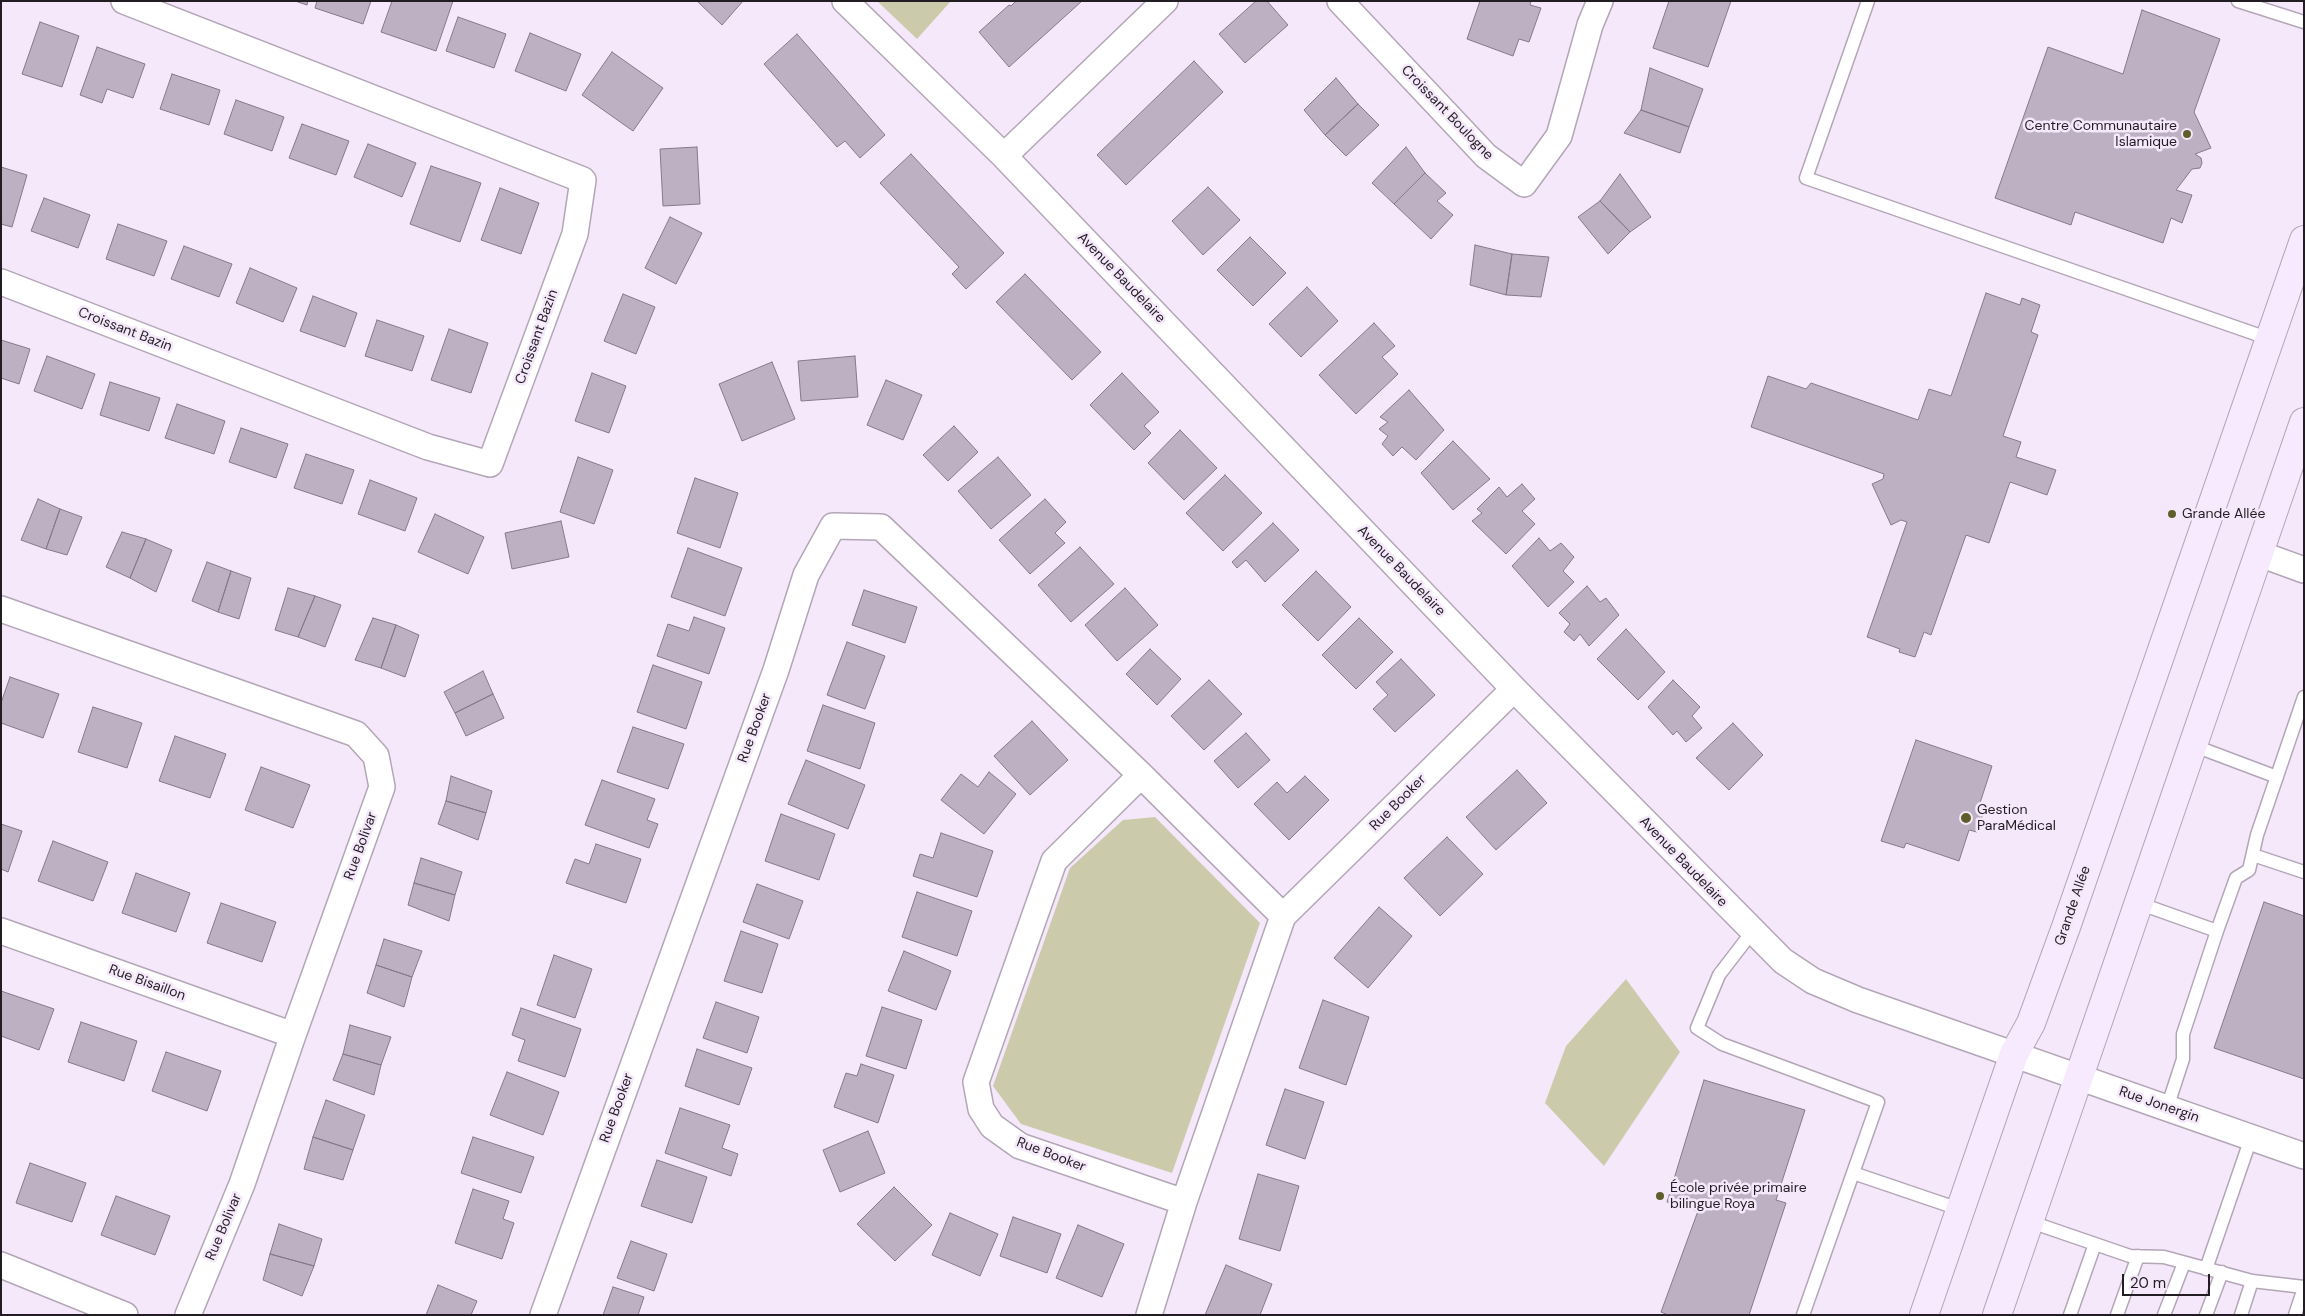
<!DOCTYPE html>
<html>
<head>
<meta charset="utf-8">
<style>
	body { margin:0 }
	#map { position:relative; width:2305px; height:1316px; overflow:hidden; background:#f5e8fa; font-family:"DM Sans",sans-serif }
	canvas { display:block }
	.frame { position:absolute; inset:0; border:2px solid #211d23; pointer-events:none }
	.scale { position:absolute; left:2122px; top:1274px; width:88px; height:22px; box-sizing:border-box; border:2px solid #211d23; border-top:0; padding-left:6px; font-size:15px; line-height:18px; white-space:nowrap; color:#211d23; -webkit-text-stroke:4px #f5e8fa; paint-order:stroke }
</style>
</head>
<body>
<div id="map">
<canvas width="2305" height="1316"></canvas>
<div class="frame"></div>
<div class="scale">20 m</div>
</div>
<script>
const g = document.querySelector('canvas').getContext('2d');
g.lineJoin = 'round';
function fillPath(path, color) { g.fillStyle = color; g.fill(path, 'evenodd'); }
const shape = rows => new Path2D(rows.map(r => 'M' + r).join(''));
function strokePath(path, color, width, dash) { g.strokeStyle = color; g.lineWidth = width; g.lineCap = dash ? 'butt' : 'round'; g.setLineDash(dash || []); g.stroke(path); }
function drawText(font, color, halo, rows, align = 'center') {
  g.font = font + ' "DM Sans",sans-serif'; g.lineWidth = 5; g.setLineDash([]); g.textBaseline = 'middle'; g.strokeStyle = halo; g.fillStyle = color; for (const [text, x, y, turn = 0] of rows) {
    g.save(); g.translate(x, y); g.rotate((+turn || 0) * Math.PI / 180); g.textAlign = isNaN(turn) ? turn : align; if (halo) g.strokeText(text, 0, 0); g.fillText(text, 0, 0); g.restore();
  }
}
const green = shape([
	[877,1,951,1,917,39],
	[1155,817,1260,923,1172,1173,1021,1124,993,1086,1070,868,1123,820],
	[1626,979,1680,1052,1604,1166,1545,1103,1566,1046]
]);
const building = shape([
	[295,1,308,1,307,5,295,1],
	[317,1,371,1,363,24,315,8,317,1],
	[392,1,453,1,436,51,381,32,392,1],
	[697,1,743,1,722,25,697,1],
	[1016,1,1082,1,1009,67,979,32,1009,5,1011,6,1016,1],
	[1256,1,1267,1,1288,25,1245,63,1219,34,1256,1],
	[1480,1,1531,1,1530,5,1541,8,1529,42,1519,39,1513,56,1467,39,1480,1],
	[1669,1,1731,1,1708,67,1653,48,1669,1],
	[2142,10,2220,39,2194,112,2211,148,2195,154,2201,158,2202,163,2200,168,2192,169,2176,190,2192,195,2182,223,2171,218,2163,243,2075,212,2071,225,1995,198,2048,47,2123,74,2142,10],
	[458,17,506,34,494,68,446,51,458,17],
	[40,22,79,36,62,87,22,74,40,22],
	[530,33,581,54,566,91,515,71,530,33],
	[797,34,885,135,860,158,845,141,837,147,764,64,797,34],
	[97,47,145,64,133,98,107,89,102,103,80,95,97,47],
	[612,52,663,88,633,131,582,95,612,52],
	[1194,61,1223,92,1126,185,1097,155,1194,61],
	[1650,68,1703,89,1689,127,1641,110,1650,68],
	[172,74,220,90,209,125,160,109,172,74],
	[1336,78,1358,104,1325,135,1304,110,1336,78],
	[236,100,284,117,272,151,224,134,236,100],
	[1358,104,1379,125,1346,156,1325,135,1358,104],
	[1641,110,1689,127,1680,153,1624,133,1641,110],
	[302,124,349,141,336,175,289,158,302,124],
	[368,144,416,163,402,197,354,177,368,144],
	[697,147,700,204,663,206,660,149,697,147],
	[1406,147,1425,173,1394,204,1372,183,1406,147],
	[911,154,1004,253,966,289,952,274,959,267,880,183,911,154],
	[431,166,481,183,460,242,410,224,431,166],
	[1,167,27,175,12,227,1,224,1,167],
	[1425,173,1446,193,1437,201,1453,215,1431,239,1394,204,1425,173],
	[1620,174,1651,217,1630,232,1600,201,1620,174],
	[1208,187,1240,220,1203,255,1172,221,1208,187],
	[500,188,539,203,521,254,481,240,500,188],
	[44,198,90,215,78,248,31,231,44,198],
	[1600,201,1630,232,1608,254,1578,217,1600,201],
	[670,217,702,233,676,284,645,268,670,217],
	[118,224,167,241,154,276,106,259,118,224],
	[1250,237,1286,273,1253,306,1217,270,1250,237],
	[1475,245,1512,254,1506,295,1470,285,1475,245],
	[184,246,232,264,219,297,171,279,184,246],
	[1512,254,1549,257,1541,297,1506,295,1512,254],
	[250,268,297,288,283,322,236,303,250,268],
	[1025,274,1101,352,1072,380,996,302,1025,274],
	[1307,287,1338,321,1301,357,1269,324,1307,287],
	[1986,293,2020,305,2022,298,2040,305,2031,332,2038,335,2003,436,2021,442,2016,457,2056,470,2047,495,2010,482,1989,543,1966,535,1931,635,1924,632,1915,657,1899,652,1900,649,1867,637,1907,522,1901,520,1891,525,1872,484,1883,479,1884,474,1751,427,1768,376,1806,389,1811,383,1918,420,1929,389,1951,396,1986,293],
	[623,294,655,307,636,354,604,341,623,294],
	[313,296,357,313,345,347,300,331,313,296],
	[377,320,424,336,412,371,365,356,377,320],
	[1374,323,1395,346,1382,357,1398,374,1356,414,1319,375,1374,323],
	[449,329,488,343,471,393,431,380,449,329],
	[1,340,30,349,19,384,1,378,1,340],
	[47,356,95,374,82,409,34,391,47,356],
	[855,356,858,397,801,401,798,361,855,356],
	[772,362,795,419,742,441,719,384,772,362],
	[592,373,626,386,609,433,575,421,592,373],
	[1122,373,1159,412,1144,426,1151,433,1134,450,1090,405,1122,373],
	[886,380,922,395,903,440,867,425,886,380],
	[110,382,160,398,149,431,100,415,110,382],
	[1409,390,1444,430,1416,460,1402,447,1393,456,1382,444,1388,436,1379,429,1388,422,1380,417,1409,390],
	[177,404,225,421,214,454,165,438,177,404],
	[954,426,978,452,948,481,923,455,954,426],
	[241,428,288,444,276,478,229,462,241,428],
	[1180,430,1217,468,1184,500,1148,463,1180,430],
	[1453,441,1490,479,1453,510,1421,473,1453,441],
	[306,454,354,470,342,504,294,488,306,454],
	[578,457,613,470,594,524,560,512,578,457],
	[998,457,1031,495,991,529,958,491,998,457],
	[1225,475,1262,513,1223,551,1186,513,1225,475],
	[695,478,738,493,720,548,677,533,695,478],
	[370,480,417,498,405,531,358,514,370,480],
	[1522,484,1535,499,1522,511,1535,524,1506,554,1472,521,1482,513,1477,509,1499,487,1507,497,1522,484],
	[38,499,60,509,46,549,21,540,38,499],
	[1045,499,1066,522,1055,533,1065,543,1030,574,999,540,1045,499],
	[60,509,82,517,67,555,46,549,60,509],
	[435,514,484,537,468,574,418,552,435,514],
	[561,521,569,557,512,569,505,533,561,521],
	[1273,523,1299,550,1265,582,1246,560,1237,568,1232,562,1273,523],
	[122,532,146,539,130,578,106,567,122,532],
	[1539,538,1550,551,1561,543,1574,557,1563,571,1574,582,1548,607,1512,566,1539,538],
	[146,539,172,550,156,592,130,578,146,539],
	[1080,547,1114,584,1071,622,1038,585,1080,547],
	[688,548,742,568,725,616,671,597,688,548],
	[207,562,231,571,218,612,192,601,207,562],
	[231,571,251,578,239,619,218,612,231,571],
	[1316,571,1351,607,1318,641,1282,605,1316,571],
	[1587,586,1600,602,1606,598,1619,615,1589,646,1580,634,1574,641,1564,632,1570,624,1559,613,1587,586],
	[288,588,315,596,298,637,275,630,288,588],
	[1125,588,1158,625,1117,661,1085,625,1125,588],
	[864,590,917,607,905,643,852,625,864,590],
	[315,596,341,605,325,647,298,637,315,596],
	[694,617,725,628,709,674,657,656,668,624,689,631,694,617],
	[373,618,396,625,381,668,355,660,373,618],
	[1359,618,1393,652,1356,689,1322,655,1359,618],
	[396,625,419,635,405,677,381,668,396,625],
	[1626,629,1665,672,1638,700,1597,659,1626,629],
	[847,642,885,656,865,709,827,695,847,642],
	[1150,649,1181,679,1157,705,1126,674,1150,649],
	[1401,659,1435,695,1395,732,1373,709,1388,695,1376,682,1401,659],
	[653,665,702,682,686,729,637,712,653,665],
	[483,671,493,694,455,713,444,692,483,671],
	[10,677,59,694,43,738,1,723,1,703,10,677],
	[1209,680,1242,714,1204,750,1171,716,1209,680],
	[1673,680,1700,707,1692,716,1702,728,1686,742,1677,731,1673,735,1648,707,1673,680],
	[493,694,504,718,466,736,455,713,493,694],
	[823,705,875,723,860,769,807,751,823,705],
	[93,707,142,723,127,768,78,752,93,707],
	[1032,721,1068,760,1030,795,994,756,1032,721],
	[1733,723,1763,755,1729,790,1696,758,1733,723],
	[633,727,684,744,668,789,617,772,633,727],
	[1246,733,1270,760,1238,788,1214,761,1246,733],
	[175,736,226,754,210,798,159,781,175,736],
	[1916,740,1992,766,1980,803,1986,805,1977,832,1969,830,1959,861,1906,843,1904,848,1881,841,1916,740],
	[806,760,865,785,848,829,788,804,806,760],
	[261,767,310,785,293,828,245,810,261,767],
	[1517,770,1547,803,1496,850,1466,817,1517,770],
	[989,772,1016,794,984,834,941,800,961,774,978,787,989,772],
	[451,776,492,791,486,813,446,801,451,776],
	[1305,776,1329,800,1289,840,1254,804,1277,782,1287,793,1305,776],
	[602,780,655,799,647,820,658,824,649,848,585,825,602,780],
	[446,801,486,813,478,840,438,824,446,801],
	[781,814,835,834,819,880,765,861,781,814],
	[1,824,22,831,8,872,1,869,1,824],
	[941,833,993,851,977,897,913,876,920,854,933,858,941,833],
	[1447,837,1483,874,1440,916,1404,878,1447,837],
	[53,841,108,862,93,901,38,881,53,841],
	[596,844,641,859,626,903,566,883,575,859,589,864,596,844],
	[421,858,462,872,455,895,414,883,421,858],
	[136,873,190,893,176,932,122,913,136,873],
	[414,883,455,895,449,921,408,905,414,883],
	[757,884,803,901,789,939,743,922,757,884],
	[917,892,972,911,957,956,902,937,917,892],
	[2264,902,2304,916,2304,1079,2214,1048,2264,902],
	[221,903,276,922,262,962,207,943,221,903],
	[1379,907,1412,936,1368,988,1334,958,1379,907],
	[741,931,778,944,762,993,724,981,741,931],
	[384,939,422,951,412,977,376,965,384,939],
	[904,951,951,971,936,1010,888,991,904,951],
	[554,955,592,969,575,1018,537,1005,554,955],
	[376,965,412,977,404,1007,367,993,376,965],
	[1,991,54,1009,39,1050,1,1036,1,991],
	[1323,1000,1369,1017,1346,1085,1299,1068,1323,1000],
	[716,1002,759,1017,747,1053,703,1038,716,1002],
	[882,1007,922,1020,906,1069,866,1056,882,1007],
	[521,1008,581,1029,565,1077,518,1061,525,1040,512,1035,521,1008],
	[81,1022,137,1041,124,1081,68,1062,81,1022],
	[350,1025,391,1037,381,1065,343,1054,350,1025],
	[697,1049,752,1068,739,1105,685,1086,697,1049],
	[166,1052,221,1071,207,1111,152,1091,166,1052],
	[343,1054,381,1065,374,1095,333,1080,343,1054],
	[861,1064,894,1075,878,1123,834,1107,846,1073,857,1076,861,1064],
	[507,1072,559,1092,543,1135,490,1115,507,1072],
	[1704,1080,1805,1110,1776,1200,1786,1203,1749,1315,1668,1315,1661,1312,1698,1211,1667,1202,1704,1080],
	[1285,1089,1324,1102,1305,1159,1266,1145,1285,1089],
	[326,1100,365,1115,353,1150,313,1137,326,1100],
	[680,1108,730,1125,722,1148,738,1154,731,1176,665,1153,680,1108],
	[868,1131,885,1173,840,1192,823,1150,868,1131],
	[313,1137,353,1150,343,1180,304,1169,313,1137],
	[473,1137,534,1157,521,1193,461,1173,473,1137],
	[657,1160,707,1177,692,1223,641,1206,657,1160],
	[30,1163,86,1183,72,1222,16,1203,30,1163],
	[1258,1174,1299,1186,1280,1251,1239,1239,1258,1174],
	[894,1187,932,1225,895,1261,857,1224,894,1187],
	[473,1189,509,1201,503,1219,514,1223,502,1259,455,1243,473,1189],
	[116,1196,170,1216,155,1255,101,1235,116,1196],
	[950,1213,998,1234,980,1276,932,1255,950,1213],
	[1013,1217,1061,1234,1047,1273,1000,1256,1013,1217],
	[279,1224,322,1239,314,1266,270,1254,279,1224],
	[1078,1225,1124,1244,1102,1297,1056,1278,1078,1225],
	[631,1241,667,1254,654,1291,617,1278,631,1241],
	[270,1254,314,1266,302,1296,263,1280,270,1254],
	[1226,1265,1272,1284,1260,1315,1205,1315,1226,1265],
	[438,1285,477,1301,471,1315,426,1315,438,1285],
	[613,1287,644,1297,638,1315,603,1315,613,1287]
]);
const service = shape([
	[1868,1,1806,178,2270,339],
	[2238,1,2304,22],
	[2192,745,2277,777],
	[2253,855,2304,872],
	[2138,903,2217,931],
	[1752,932,1719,975,1697,1028,1722,1044,1878,1102,1803,1315],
	[2167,1108,2183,1059,2183,1034,2217,931,2236,878,2249,870,2257,835,2304,697],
	[1853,1173,1959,1209],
	[2028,1221,2130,1256,2164,1257,2252,1281,2304,1287],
	[2206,1269,2251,1138],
	[2070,1315,2095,1244],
	[2117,1315,2138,1256],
	[2164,1315,2184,1263],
	[2206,1315,2222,1272],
	[2241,1315,2252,1281],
	[2295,1315,2304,1288]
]);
const minor = shape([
	[845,1,1004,156,1514,689,1783,961,1813,981,1858,1000,2304,1156],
	[1340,1,1486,156,1524,184,1559,136,1590,25,1600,1],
	[1004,156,1165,1],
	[1,282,428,447,490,464,575,234,583,180,124,1],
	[2260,554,2304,570],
	[1,609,356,734,376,756,382,787,293,1035,242,1184,188,1315],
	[1141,775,1054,861,976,1082,981,1109,992,1126,1020,1146,1184,1202],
	[1,931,293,1035],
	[1,1265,125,1315],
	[543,1315,776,670,806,575,833,526,881,527,1141,775,1283,916],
	[1149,1315,1184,1202,1283,916,1514,689]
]);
const secondary = shape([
	[1924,1315,2014,1054,2031,1023,2066,927,2304,240],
	[1997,1315,2304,422]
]);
const markers = [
	[2187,134,5,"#5f5e2a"],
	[2172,514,5,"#5f5e2a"],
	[1966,818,6,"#5f5e2a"],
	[1660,1196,5,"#5f5e2a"]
];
const streetNames = [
	["Croissant Boulogne",1447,113,46],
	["Avenue Baudelaire",1121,278,46],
	["Croissant Bazin",125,330,21],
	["Croissant Bazin",537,337,-70],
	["Avenue Baudelaire",1401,571,46],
	["Rue Booker",755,728,-70],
	["Rue Booker",1398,803,-45],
	["Rue Bolivar",361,846,-70],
	["Avenue Baudelaire",1683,862,46],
	["Grande Allée",2073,906,-71],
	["Rue Bisaillon",147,983,20],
	["Rue Jonergin",2159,1105,19],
	["Rue Booker",617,1108,-70],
	["Rue Booker",1051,1155,21],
	["Rue Bolivar",224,1227,-67]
];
const poiNames = [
	["Centre Communautaire",2177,126,"right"],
	["Islamique",2177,142,"right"],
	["Grande Allée",2182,514],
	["Gestion",1977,810],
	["ParaMédical",1977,826],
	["École privée primaire",1670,1188],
	["bilingue Roya",1670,1204]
];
fillPath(green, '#cbcbac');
fillPath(building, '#bdb0c2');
strokePath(building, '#85798a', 1);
strokePath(service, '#b3a6b7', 15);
strokePath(minor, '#b3a6b7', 28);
strokePath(secondary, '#b3a6b7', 30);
strokePath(service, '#fff', 12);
strokePath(minor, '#fff', 25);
strokePath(secondary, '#f8eafe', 28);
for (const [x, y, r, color] of markers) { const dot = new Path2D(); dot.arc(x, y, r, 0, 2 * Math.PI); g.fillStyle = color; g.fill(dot); strokePath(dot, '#f5e8fa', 2); }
drawText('14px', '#211d23', '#f5e8fa', streetNames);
drawText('14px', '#211d23', '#f5e8fa', poiNames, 'left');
</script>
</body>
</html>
